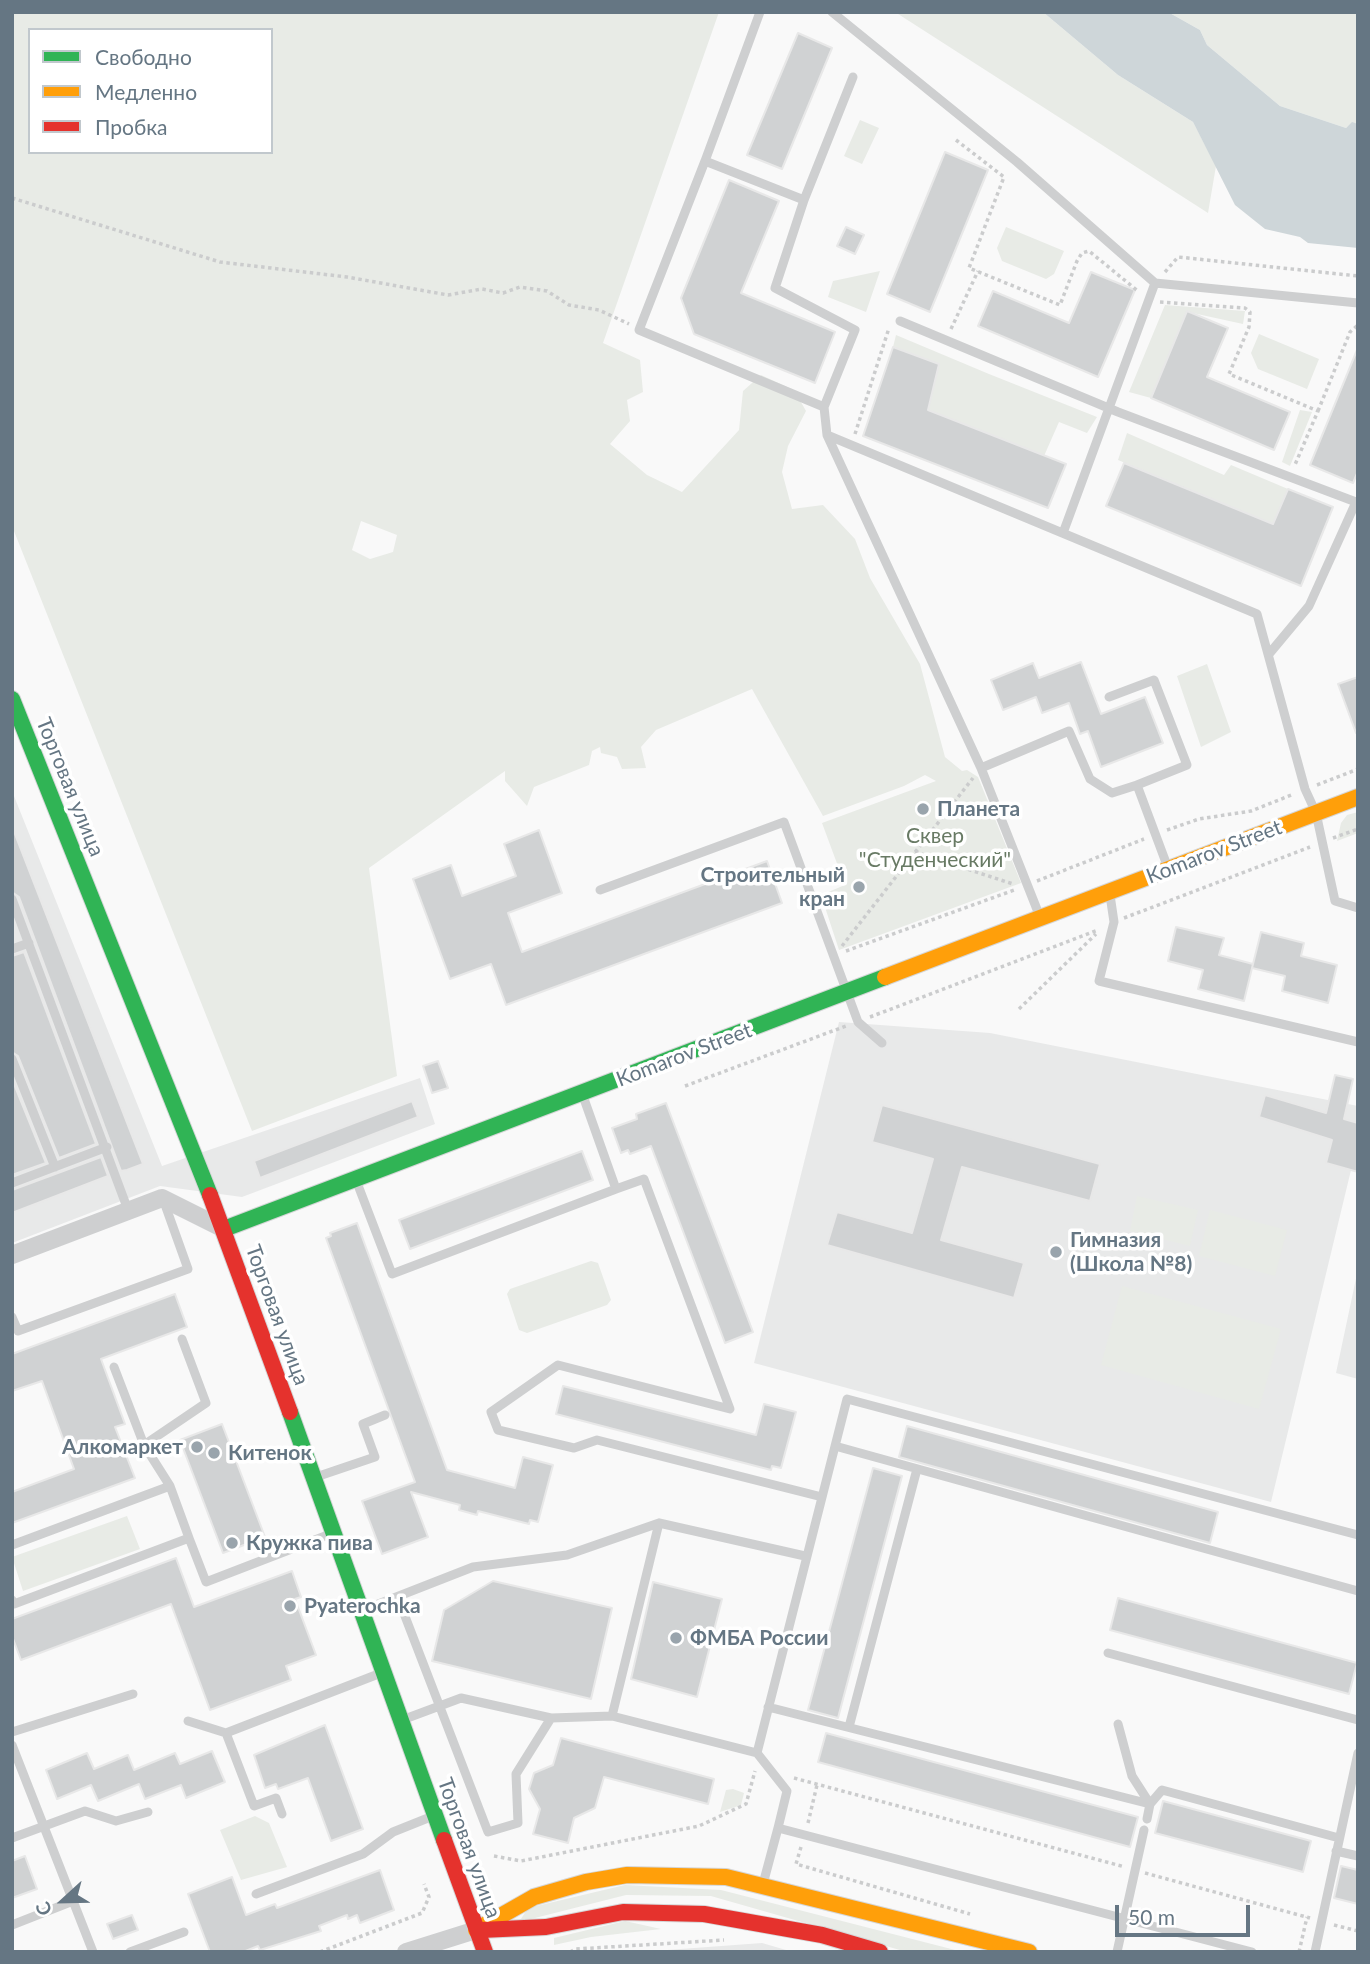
<!DOCTYPE html>
<html>
<head>
<meta charset="utf-8">
<style>
	body { margin:0 }
	#map { position:relative; width:1370px; height:1964px; overflow:hidden; background:#f9f9f9; font-family:Lato,sans-serif }
	canvas { display:block }
	.frame { position:absolute; inset:0; border:14px solid #657683; pointer-events:none }
	.legend { position:absolute; left:28px; top:28px; width:245px; height:126px; box-sizing:border-box; background:#fff; border:2px solid #c1c8cd; margin:0; padding:9px 12px; list-style:none; font-size:21px; color:#657683 }
	.legend li { display:flex; align-items:center; gap:14px; height:35px }
	.legend b { width:35px; border:2px solid #c1c8cd }
	.north { position:absolute; left:28px; top:1866px; width:70px; height:70px; -webkit-text-stroke:5px #fff; paint-order:stroke; rotate:248deg; font-size:19px; font-weight:700; line-height:28px; text-align:center; color:#657683 }
	.north::after { content:''; display:block; margin:auto; width:24px; height:32px; background:#657683; clip-path:polygon(50% 0,100% 100%,50% 72%,0 100%) }
	.scale { position:absolute; left:1115px; top:1905px; width:135px; height:32px; box-sizing:border-box; border:4px solid #657683; border-top:0; padding-left:9px; font-size:21px; line-height:24px; white-space:nowrap; color:#657683; -webkit-text-stroke:5px #fff; paint-order:stroke }
</style>
</head>
<body>
<div id="map">
<canvas width="1370" height="1964"></canvas>
<div class="frame"></div>
<ul class="legend">
<li><b style="height:9px;background:#30b455"></b>Свободно</li>
<li><b style="height:9px;background:#ff9f0a"></b>Медленно</li>
<li><b style="height:9px;background:#e5322d"></b>Пробка</li>
</ul>
<div class="north">С</div>
<div class="scale">50 m</div>
</div>
<script>
const g = document.querySelector('canvas').getContext('2d');
g.lineJoin = 'round';
function fillPath(path, color) { g.fillStyle = color; g.fill(path, 'evenodd'); }
const shape = rows => new Path2D(rows.map(r => 'M' + r).join(''));
function strokePath(path, color, width, dash) { g.strokeStyle = color; g.lineWidth = width; g.lineCap = dash ? 'butt' : 'round'; g.setLineDash(dash || []); g.stroke(path); }
function drawText(font, color, halo, rows, align = 'center') {
  g.font = font + ' Lato,sans-serif'; g.lineWidth = 7; g.setLineDash([]); g.textBaseline = 'middle'; g.strokeStyle = halo; g.fillStyle = color; for (const [text, x, y, turn = 0] of rows) {
    g.save(); g.translate(x, y); g.rotate((+turn || 0) * Math.PI / 180); g.textAlign = isNaN(turn) ? turn : align; if (halo) g.strokeText(text, 0, 0); g.fillText(text, 0, 0); g.restore();
  }
}
const built = shape([
	[12,791,162,1166,420,1078,435,1124,242,1197,160,1186,12,1243],
	[839,1022,990,1033,1358,1106,1358,1141,1271,1502,754,1363],
	[1358,1269,1358,1379,1336,1373],
	[762,1943,793,1952,640,1952]
]);
const green = shape([
	[12,12,719,12,603,343,640,360,643,392,627,400,630,421,610,444,647,475,682,492,739,430,743,391,761,375,794,390,806,411,788,446,782,472,792,509,823,505,855,539,870,578,920,664,945,757,962,771,967,770,978,777,1021,883,839,950,821,895,845,885,822,823,936,781,925,775,904,786,823,816,752,689,656,730,641,747,646,768,622,769,617,757,601,753,600,747,592,751,589,765,534,787,527,806,505,781,505,771,369,868,397,1076,252,1131,12,526],
	[30,30,271,30,271,152,30,152],
	[361,521,397,535,393,552,370,559,352,550],
	[895,12,1043,12,1118,75,1193,122,1216,166,1208,213],
	[1168,12,1358,12,1358,124,1352,123,1346,128,1280,106,1207,45,1200,30],
	[860,120,879,128,862,164,844,156],
	[1006,227,1064,251,1054,274,1046,279,1002,261,997,248],
	[880,271,866,312,828,297,833,281],
	[1165,305,1245,311,1243,324,1188,312,1151,398,1129,392],
	[1259,334,1319,359,1307,389,1258,369,1251,353],
	[896,335,989,374,1097,417,1087,433,1059,422,1044,456,928,410,938,364,893,347],
	[1300,410,1312,412,1290,466,1282,462],
	[1127,433,1224,475,1231,465,1288,489,1273,524,1118,460],
	[1207,664,1231,732,1201,747,1177,676],
	[1358,812,1358,833,1337,841,1341,823,1347,815],
	[1137,1196,1198,1210,1190,1246,1130,1231],
	[1210,1210,1287,1230,1275,1276,1199,1256],
	[591,1261,598,1263,611,1300,607,1305,527,1333,519,1330,507,1294,510,1289],
	[1122,1286,1281,1329,1259,1409,1101,1365],
	[127,1516,140,1549,23,1591,12,1557],
	[733,1789,744,1793,741,1805,720,1812,726,1790],
	[255,1816,269,1823,287,1867,241,1880,220,1830],
	[625,1885,721,1890,963,1952,907,1952,711,1896,626,1895,519,1922,528,1908],
	[625,1921,661,1929,591,1937,554,1945,554,1938]
]);
const water = shape([
	[1043,12,1168,12,1200,30,1207,45,1280,106,1346,128,1352,122,1358,124,1358,248,1308,243,1300,237,1265,229,1235,205,1193,122,1118,75]
]);
const building = shape([
	[798,33,832,48,782,169,747,155,798,33],
	[945,152,988,170,930,312,887,294,945,152],
	[729,180,779,201,741,293,835,332,815,383,694,334,681,298,729,180],
	[846,227,864,235,855,254,837,246,846,227],
	[1091,272,1135,290,1098,377,978,326,993,291,1069,323,1091,272],
	[1187,311,1228,328,1207,377,1290,412,1274,450,1151,398,1187,311],
	[893,347,939,364,928,410,1066,464,1048,508,863,436,893,347],
	[1357,350,1358,471,1353,483,1310,465,1357,350],
	[1124,463,1273,524,1288,489,1333,507,1301,586,1106,506,1124,463],
	[1081,662,1101,714,1145,697,1163,743,1101,767,1088,731,1080,734,1069,703,1042,713,1036,697,1003,710,991,680,1033,663,1039,678,1081,662],
	[1358,677,1358,733,1356,733,1338,684,1358,677],
	[13,829,143,1164,127,1170,121,1171,19,897,12,892,13,829],
	[539,830,562,893,508,913,522,952,767,861,782,903,506,1005,491,964,450,979,413,879,451,865,462,896,516,876,504,844,539,830],
	[1176,927,1224,938,1219,955,1253,964,1244,1001,1198,989,1203,970,1168,961,1176,927],
	[1261,932,1304,943,1301,956,1337,965,1328,1003,1282,991,1285,976,1252,968,1261,932],
	[24,952,96,1144,59,1158,18,1056,12,1052,12,956,24,952],
	[438,1061,448,1088,432,1093,423,1066,438,1061],
	[1335,1075,1353,1079,1344,1119,1358,1123,1358,1172,1326,1163,1332,1140,1259,1117,1265,1095,1326,1113,1335,1075],
	[12,1079,46,1163,12,1175,12,1079],
	[412,1101,418,1117,260,1178,254,1161,412,1101],
	[666,1103,753,1332,725,1343,651,1146,630,1154,628,1150,621,1153,612,1128,637,1119,636,1114,666,1103],
	[882,1105,1100,1164,1090,1201,962,1167,941,1240,1024,1263,1014,1298,827,1245,837,1212,912,1233,933,1159,872,1142,882,1105],
	[582,1151,593,1180,410,1249,399,1220,582,1151],
	[101,1157,108,1176,12,1213,12,1190,101,1157],
	[357,1223,447,1470,515,1488,523,1457,553,1465,538,1522,530,1520,529,1524,478,1511,477,1515,459,1510,460,1505,411,1492,428,1537,382,1554,362,1501,415,1482,326,1238,331,1236,330,1233,357,1223],
	[175,1294,187,1327,101,1359,125,1424,115,1427,135,1478,12,1523,12,1492,74,1469,42,1381,12,1391,12,1354,175,1294],
	[563,1386,756,1435,764,1404,796,1412,781,1468,772,1466,771,1470,556,1414,563,1386],
	[222,1424,265,1537,223,1553,180,1440,222,1424],
	[907,1426,1218,1512,1210,1543,899,1457,907,1426],
	[873,1468,902,1476,838,1718,808,1710,873,1468],
	[176,1558,194,1607,292,1571,301,1597,295,1599,316,1655,286,1666,291,1680,210,1710,171,1604,21,1660,12,1636,12,1619,176,1558],
	[493,1581,612,1608,591,1699,432,1661,444,1610,493,1581],
	[653,1582,722,1599,697,1697,631,1679,653,1582],
	[1118,1598,1357,1663,1349,1694,1110,1630,1118,1598],
	[325,1725,363,1829,331,1841,308,1778,278,1789,276,1784,265,1788,254,1755,325,1725],
	[826,1733,1138,1817,1130,1847,818,1762,826,1733],
	[561,1738,714,1779,708,1804,604,1777,595,1808,574,1818,568,1843,533,1834,540,1809,529,1789,534,1773,553,1765,561,1738],
	[212,1751,225,1782,186,1798,181,1785,145,1799,139,1784,98,1801,91,1785,57,1799,46,1770,87,1753,94,1769,128,1755,134,1770,175,1753,180,1764,212,1751],
	[1163,1801,1311,1841,1303,1872,1155,1833,1163,1801],
	[25,1856,37,1889,12,1898,12,1861,25,1856],
	[1341,1866,1358,1870,1358,1904,1334,1898,1341,1866],
	[380,1870,394,1910,360,1923,357,1915,348,1919,347,1915,319,1926,321,1931,260,1950,258,1946,243,1952,210,1952,188,1894,232,1877,246,1915,275,1904,277,1908,380,1870],
	[132,1915,138,1930,113,1939,107,1924,132,1915]
]);
const path = shape([
	[956,140,1004,177,969,268,1060,305,1077,261,1082,253,1089,251,1139,292],
	[12,198,220,262,347,277,448,295,482,289,503,293,520,287,547,291,569,305,599,310,629,324],
	[1165,272,1178,257,1358,276],
	[1160,302,1245,308,1250,312,1249,327,1229,374,1318,411,1294,467],
	[951,329,978,271],
	[1318,411,1350,332,1358,325],
	[855,434,889,328],
	[1317,785,1358,769],
	[1167,830,1199,819,1251,811,1294,794],
	[1333,838,1358,829],
	[915,852,1013,884],
	[1037,881,1144,839],
	[1124,918,1310,847],
	[842,946,973,778],
	[846,951,1017,889],
	[1019,1009,1096,934],
	[870,1017,1098,930],
	[685,1086,846,1026],
	[794,1778,1125,1867],
	[808,1823,817,1785],
	[801,1847,796,1864,970,1914],
	[494,1856,521,1861,699,1826,746,1804,755,1771],
	[1145,1873,1310,1918],
	[1334,1925,1358,1931],
	[320,1952,422,1913,429,1897,424,1884],
	[570,1952,576,1949,724,1940],
	[1299,1952,1307,1917]
]);
const lane = shape([
	[832,12,1017,162,1155,283,1358,303],
	[853,77,804,200,775,288,855,330,824,407,827,435,981,768,1040,917],
	[705,161,760,12],
	[804,200,705,161,639,330,824,407],
	[900,321,1118,412,1356,502,1309,606,1269,654],
	[827,435,1257,614,1305,789,1316,813,1335,901,1358,908],
	[1063,533,1155,283],
	[1109,697,1154,680,1187,765,1137,785,1168,868],
	[981,768,1069,731,1090,779,1112,793,1137,785],
	[600,890,784,822,858,1022,882,1043],
	[1110,895,1114,922,1099,981,1358,1042],
	[12,899,128,1210],
	[12,949,29,943],
	[12,1059,55,1167],
	[583,1096,616,1189,644,1179,730,1409,558,1365,491,1412,498,1430,574,1448,597,1440,822,1497],
	[356,1180,392,1274,616,1189],
	[12,1183,107,1147],
	[12,1317,18,1331,188,1269,163,1199],
	[144,1445,206,1403,182,1339],
	[835,1446,1358,1591],
	[316,1477,375,1457,363,1424,385,1415],
	[189,1538,206,1582,333,1533],
	[12,1545,170,1486,144,1445,114,1367],
	[398,1598,488,1832,518,1823,516,1774,551,1718],
	[12,1600,14,1604,189,1538,170,1486],
	[363,1610,473,1567,567,1555,659,1523,805,1556],
	[1108,1653,1358,1720],
	[768,1707,1150,1804,1162,1790,1339,1838],
	[612,1716,659,1523],
	[402,1720,461,1698,551,1718,612,1716,757,1753,787,1791,778,1828],
	[188,1721,226,1733,381,1673],
	[1118,1724,1132,1776,1150,1804,1147,1819],
	[849,1727,917,1469],
	[12,1732,133,1694],
	[226,1733,254,1806,276,1798,282,1814],
	[12,1745,93,1952],
	[757,1753,847,1399,1358,1535],
	[12,1838,85,1811,116,1821,148,1812],
	[1336,1851,1358,1856],
	[763,1884,778,1828,1252,1952],
	[256,1894,363,1854,393,1832,433,1816],
	[12,1925,73,1901],
	[130,1952,184,1932],
	[1117,1952,1144,1830],
	[1315,1952,1358,1753]
]);
const street = shape([
	[12,1255,162,1198,224,1229],
	[406,1952,476,1930]
]);
const fast = shape([
	[12,699,210,1195],
	[224,1229,885,977],
	[290,1412,444,1840]
]);
const slow = shape([
	[885,977,1358,797],
	[476,1930,534,1897,586,1882,627,1875,726,1877,1029,1952]
]);
const jam = shape([
	[210,1195,290,1412],
	[444,1840,485,1952],
	[481,1930,546,1927,623,1912,704,1914,822,1935,880,1952]
]);
const markers = [
	[923,809,7,"#99a4ac"],
	[859,887,7,"#99a4ac"],
	[1056,1252,7,"#99a4ac"],
	[197,1447,7,"#99a4ac"],
	[214,1453,7,"#99a4ac"],
	[232,1543,7,"#99a4ac"],
	[290,1606,7,"#99a4ac"],
	[676,1638,7,"#99a4ac"]
];
const streetNames = [
	["Торговая улица",70,787,68],
	["Komarov Street",1214,852,-21],
	["Komarov Street",684,1055,-21],
	["Торговая улица",277,1315,70],
	["Торговая улица",469,1848,70]
];
const poiNames = [
	["Планета",937,809],
	["Строительный",845,875,"right"],
	["кран",845,899,"right"],
	["Гимназия",1070,1240],
	["(Школа №8)",1070,1264],
	["Алкомаркет",183,1447,"right"],
	["Китенок",228,1453],
	["Кружка пива",246,1543],
	["Pyaterochka",304,1606],
	["ФМБА России",690,1638]
];
const parkNames = [
	["Сквер",935,836],
	["\"Студенческий\"",935,860]
];
fillPath(built, '#e8e9e9');
fillPath(green, '#e8ebe6');
fillPath(water, '#ced6d9');
fillPath(building, '#d0d2d3');
strokePath(building, '#e8e8e8', 2);
strokePath(fast, '#d5d6d7', 18);
strokePath(slow, '#d5d6d7', 18);
strokePath(jam, '#d5d6d7', 18);
strokePath(path, '#cbcccd', 3.5, [3.5, 3.5]);
strokePath(lane, '#cecfd0', 9);
strokePath(street, '#cecfd0', 18);
strokePath(fast, '#30b455', 16);
strokePath(slow, '#ff9f0a', 16);
strokePath(jam, '#e5322d', 16);
for (const [x, y, r, color] of markers) { const dot = new Path2D(); dot.arc(x, y, r, 0, 2 * Math.PI); g.fillStyle = color; g.fill(dot); strokePath(dot, '#fff', 2.5); }
drawText('21px', '#657683', '#fff', streetNames);
drawText('bold 21px', '#657683', '#fff', poiNames, 'left');
drawText('21px', '#687a64', '#fff', parkNames);
</script>
</body>
</html>
